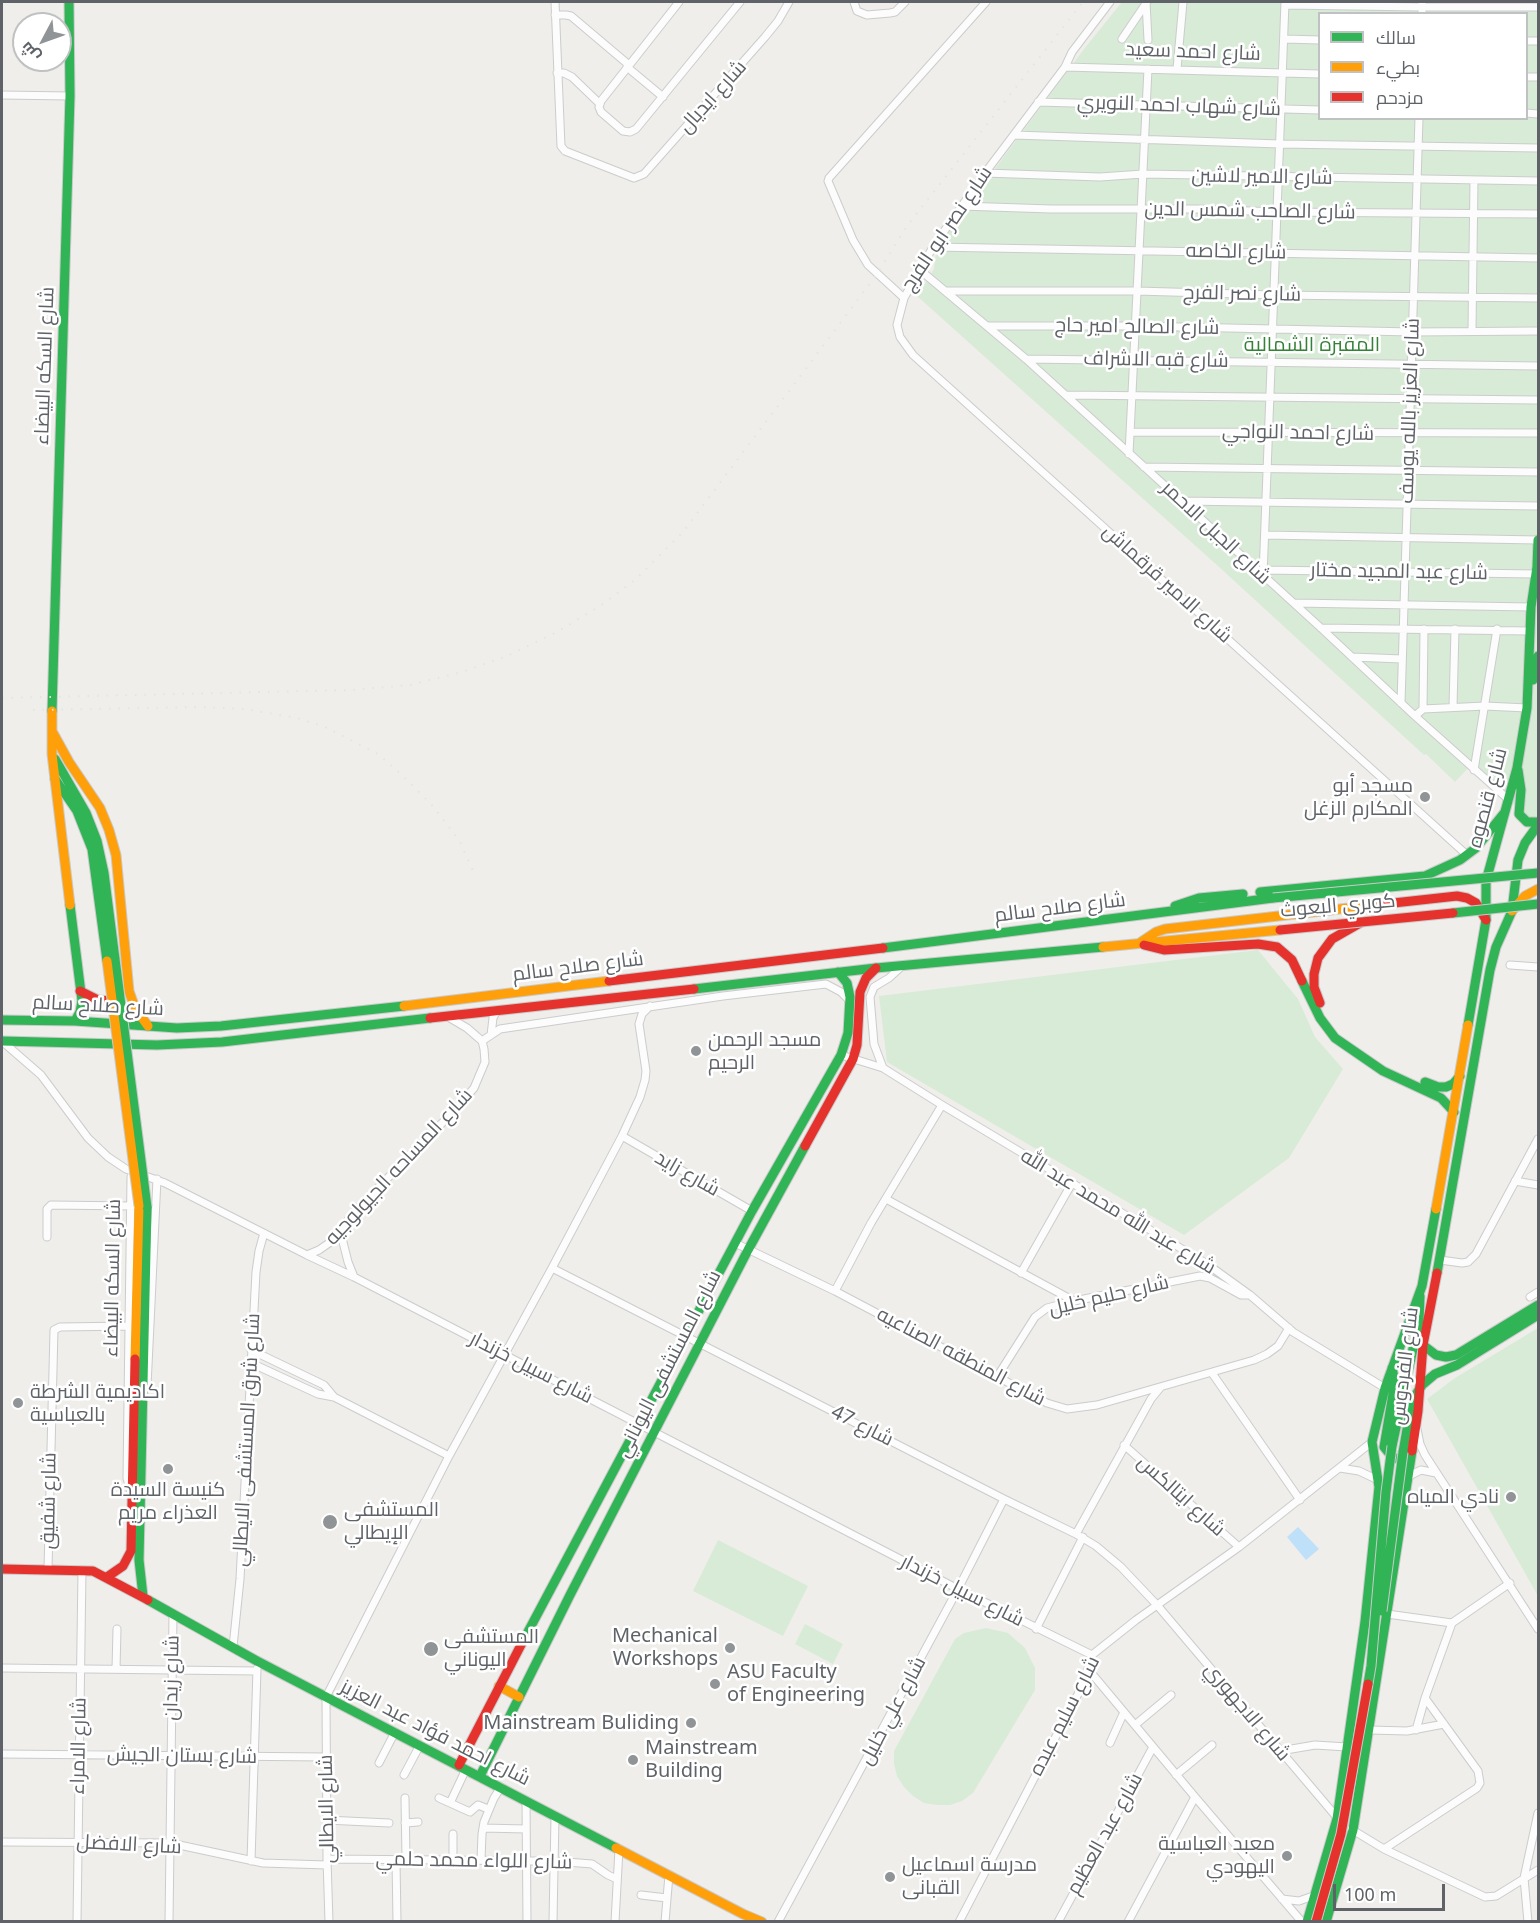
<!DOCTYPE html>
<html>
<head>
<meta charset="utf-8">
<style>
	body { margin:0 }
	#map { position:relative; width:1540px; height:1923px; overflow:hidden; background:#efeeea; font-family:"Noto Sans",Cairo,sans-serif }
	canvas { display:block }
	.frame { position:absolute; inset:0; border:3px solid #5f6368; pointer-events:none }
	.legend { position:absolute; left:1318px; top:12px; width:210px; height:108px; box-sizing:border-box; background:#fff; border:2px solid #bfc1c3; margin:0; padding:8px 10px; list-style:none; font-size:18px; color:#5f6368 }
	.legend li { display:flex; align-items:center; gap:12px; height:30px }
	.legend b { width:30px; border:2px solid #bfc1c3 }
	.north { position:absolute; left:12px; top:12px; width:60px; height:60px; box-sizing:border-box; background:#fff; border:2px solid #bfc1c3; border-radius:50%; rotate:229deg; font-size:16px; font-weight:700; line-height:24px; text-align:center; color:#5f6368 }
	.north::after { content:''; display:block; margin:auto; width:21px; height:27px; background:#919496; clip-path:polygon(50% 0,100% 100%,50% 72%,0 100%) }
	.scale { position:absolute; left:1333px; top:1884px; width:112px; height:27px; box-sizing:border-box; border:3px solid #5f6368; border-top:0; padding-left:8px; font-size:18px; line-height:21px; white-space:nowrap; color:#5f6368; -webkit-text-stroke:4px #fff; paint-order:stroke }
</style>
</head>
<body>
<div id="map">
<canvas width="1540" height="1923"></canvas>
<div class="frame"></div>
<ul class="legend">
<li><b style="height:8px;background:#30b455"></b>سالك</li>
<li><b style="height:8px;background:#ff9f0a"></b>بطيء</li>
<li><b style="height:8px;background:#e5322d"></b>مزدحم</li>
</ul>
<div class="north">ش</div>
<div class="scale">100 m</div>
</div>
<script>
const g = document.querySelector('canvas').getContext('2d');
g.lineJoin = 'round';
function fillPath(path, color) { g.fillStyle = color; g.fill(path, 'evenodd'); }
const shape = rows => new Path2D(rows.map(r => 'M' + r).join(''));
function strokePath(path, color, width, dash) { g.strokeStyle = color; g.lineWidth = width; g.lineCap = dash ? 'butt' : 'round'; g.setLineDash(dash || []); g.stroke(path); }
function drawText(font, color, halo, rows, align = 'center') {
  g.font = font + ' "Noto Sans",Cairo,sans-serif'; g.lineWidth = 5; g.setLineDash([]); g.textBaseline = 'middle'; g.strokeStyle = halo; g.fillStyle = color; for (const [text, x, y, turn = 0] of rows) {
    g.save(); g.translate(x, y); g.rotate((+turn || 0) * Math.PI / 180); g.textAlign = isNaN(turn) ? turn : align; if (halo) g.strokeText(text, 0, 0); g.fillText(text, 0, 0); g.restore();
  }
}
const green = shape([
	[1122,2,1538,2,1538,825,1469,767,1455,782,1426,754,1424,755,1218,566,917,296,934,269,936,252,947,233,1084,49],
	[1320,14,1526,14,1526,118,1320,118],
	[1258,950,1298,999,1315,1037,1343,1069,1289,1158,1184,1235,887,1062,879,996],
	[1538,1328,1538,1596,1427,1399,1455,1378],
	[718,1540,808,1586,783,1636,693,1591],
	[805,1624,843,1644,833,1664,795,1644],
	[986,1628,1008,1633,1025,1648,1035,1668,1035,1690,973,1793,962,1801,950,1805,937,1805,924,1803,913,1796,904,1787,897,1776,894,1764,894,1751,955,1639,964,1633]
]);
const water = shape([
	[1298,1527,1319,1549,1306,1560,1287,1537]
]);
const street = shape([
	[555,2,561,146,565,151,634,178,644,174,765,37,778,21,789,2],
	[679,2,601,101,599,107,601,112,623,131,630,132,636,129,740,2],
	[854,2,857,11,867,15,890,13,895,12,905,2],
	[1110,2,1072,52,1065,67,985,173,933,247,904,298,897,325,900,337,913,355,1467,855],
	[1146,2,1148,40],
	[1285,5,1422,7,1538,7],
	[1422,14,1422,2],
	[555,15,566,15,571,16,629,65],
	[1122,39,1147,2],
	[1284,39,1320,40],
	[1526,41,1538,41],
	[627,67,663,97],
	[1065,67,1320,74],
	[1177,69,1183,2],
	[557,73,564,73,572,77,600,104],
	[1526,77,1538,77],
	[2,95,70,96],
	[1038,102,1320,110],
	[1526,113,1538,114],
	[1014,135,1280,144,1538,148],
	[985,173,1100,177,1143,174,1538,181],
	[961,206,1051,209,1197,209,1277,212,1538,214],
	[933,247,1538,258],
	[920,270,1026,359,1321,628,1415,716,1509,800],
	[946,291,1137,291,1274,295,1538,298],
	[904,298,868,265,853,240,828,181,829,178,986,2],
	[988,326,1136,326,1412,332,1538,331],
	[1472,331,1474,180],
	[1026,359,1538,366],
	[1066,395,1538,400],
	[1130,432,1538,433],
	[1129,454,1148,69],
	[1144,467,1538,472],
	[1181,501,1538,506],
	[1265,535,1538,540],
	[1263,570,1536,574],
	[1263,576,1285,2],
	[1294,603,1531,607],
	[1321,628,1530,631],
	[1352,657,1402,659],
	[1401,703,1419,118],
	[1453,707,1455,629],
	[1423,709,1424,629],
	[1415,716,1423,709,1485,706,1527,708],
	[1474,770,1497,629],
	[1510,965,1538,967],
	[491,1035,493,1018,496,1012],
	[482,1041,500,1029,723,996,826,984,841,992,850,1001],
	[3,1042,41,1075,88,1138,108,1157,126,1169,165,1183,307,1255,354,1277,958,1589,1092,1655],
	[841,1055,883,1068,942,1105,1207,1264,1250,1295,1293,1332,1385,1388],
	[883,1068,874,1044,870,997,874,987,889,978,901,967],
	[622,1136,752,1211],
	[1515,1181,1538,1185],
	[886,1199,1074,1301],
	[340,1230,348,1262,354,1277],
	[47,1237,47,1209,51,1205,132,1206],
	[735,1243,835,1291,1047,1403,1067,1409,1097,1405,1254,1360,1267,1354,1278,1346,1289,1328],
	[307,1255,319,1250,329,1243,357,1209,456,1109,474,1088,485,1062,484,1049,482,1041,467,1028,450,1018],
	[1440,1260,1462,1263,1468,1262,1476,1254,1538,1139],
	[552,1268,1004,1499,1076,1534,1096,1546,1121,1567,1157,1605,1340,1821],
	[1021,1273,1072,1183],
	[835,1291,871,1223,942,1105],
	[1530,1297,1538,1292],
	[251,1350,324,1385,334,1397],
	[251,1363,318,1394,334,1397,449,1456],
	[1212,1373,1300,1500],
	[997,1377,1035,1317,1047,1308,1074,1301,1200,1276,1210,1278,1241,1295,1250,1295],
	[147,1386,157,1179],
	[1417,1429,1420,1444,1425,1455,1538,1629],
	[1124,1445,1239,1547],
	[1340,1468,1359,1471,1378,1480],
	[1407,1480,1411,1475,1421,1470,1436,1473],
	[131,1493,127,1478,131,1177],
	[1076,1534,1151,1399,1160,1388],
	[48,1569,54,1330,60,1327,130,1326],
	[1387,1614,1452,1623],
	[1452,1623,1510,1583],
	[1036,1629,1083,1537],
	[233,1647,240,1579,256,1272,259,1251,264,1233],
	[2,1668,257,1671],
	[116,1669,117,1629],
	[1088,1669,1195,1797,1302,1922],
	[1135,1725,1171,1695],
	[1370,1730,1407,1731,1444,1724],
	[1416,1730,1425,1698],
	[1110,1743,1124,1712],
	[1280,1751,1315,1745,1347,1747],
	[2,1754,326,1757],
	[379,1763,395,1732],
	[404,1775,420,1745],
	[1176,1775,1212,1745],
	[405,1798,406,1860],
	[439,1798,470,1812,478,1805,488,1809],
	[526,1801,527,1922],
	[450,1803,466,1769],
	[326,1820,389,1823],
	[405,1823,418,1822],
	[483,1828,526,1829],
	[1351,1829,1384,1849,1485,1897,1496,1896,1538,1870],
	[2,1842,170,1843,263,1863,327,1865],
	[1384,1849,1477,1788,1480,1783,1478,1771,1425,1698,1452,1623],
	[327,1859,554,1861,592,1864,608,1875,617,1879],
	[396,1860,397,1922],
	[453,1860,453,1834],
	[481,1860,482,1834,484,1822,494,1798,501,1787],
	[251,1861,257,1669],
	[641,1895,667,1898],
	[1282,1899,1299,1901,1316,1895],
	[77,1922,82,1570],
	[169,1922,173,1614],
	[329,1922,327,1859,326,1697,449,1456,552,1268,622,1136,640,1097,645,1080,646,1071,639,1024,642,1014,650,1006],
	[553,1922,555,1816],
	[615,1922,619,1849],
	[665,1922,669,1875],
	[778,1922,958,1589,1004,1499],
	[959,1922,1078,1694,1088,1669,1092,1655,1136,1620,1239,1547,1372,1442],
	[1058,1922,1153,1747],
	[1128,1922,1195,1797],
	[1528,1922,1524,1878,1538,1813]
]);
const fast = shape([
	[1533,680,1538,656],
	[52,711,70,96,69,2],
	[55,759,86,813,97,841,104,873,115,959],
	[1518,770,1521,790,1519,814,1527,822,1538,822],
	[55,779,77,811,92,849,107,961],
	[1260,892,1425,876,1460,860,1476,848,1505,812],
	[70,905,82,1001,80,1012,75,1021],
	[1175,906,1199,898,1243,894],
	[883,948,1273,898],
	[1302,981,1320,1018,1335,1038,1383,1071,1441,1098,1454,1112],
	[694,989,876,968,1103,947],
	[2,1020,75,1021,177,1028,221,1026,404,1006],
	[1468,1025,1486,920,1486,881,1517,768,1527,708,1531,607,1537,567,1538,540],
	[2,1041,157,1045,222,1042,430,1018],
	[1425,1082,1438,1087,1446,1087,1453,1084,1460,1076],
	[1437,1273,1490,970,1496,947,1512,911,1518,860,1525,843,1538,825],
	[1423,1345,1436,1355,1446,1357,1456,1355,1538,1305],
	[1392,1368,1395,1382,1384,1447,1393,1458,1401,1459,1409,1456],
	[1392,1446,1419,1321,1420,1296],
	[1403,1452,1412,1401,1422,1385,1435,1374,1457,1365,1538,1315],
	[143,1596,139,1560,147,1207],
	[148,1600,257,1661,616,1848],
	[522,1643,752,1211,841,1055,848,1033,850,997,847,983,838,972],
	[480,1776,570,1595,700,1343,748,1250,805,1146],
	[1307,1922,1337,1819,1365,1622,1379,1487,1372,1442,1385,1388,1422,1286,1436,1209],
	[1326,1922,1353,1830,1412,1451]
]);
const slow = shape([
	[52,711,52,754,70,905],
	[53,733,69,762,100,808,109,830,116,855,129,991,135,1008,148,1026],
	[1512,911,1525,896,1538,889],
	[1141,942,1156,932,1165,929,1366,906],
	[1103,947,1280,930],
	[404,1006,609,981],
	[1436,1209,1468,1025],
	[135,1359,139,1206],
	[499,1686,519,1697],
	[616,1848,743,1914,762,1922]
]);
const jam = shape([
	[1366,906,1457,896,1467,898,1476,903,1486,920],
	[1144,945,1164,950,1258,944,1277,947,1292,960,1302,981],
	[609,981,883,948],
	[80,991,98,1000,112,1001,120,999],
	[1320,1003,1314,987,1314,974,1318,958,1332,939,1360,923],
	[430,1018,694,989],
	[805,1146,853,1059,857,1045,860,992,866,978,876,968],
	[1412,1451,1418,1411,1423,1345,1437,1273],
	[2,1569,93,1571,148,1600],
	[107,1577,123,1566,131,1551,135,1359],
	[459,1765,522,1643]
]);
const rail = shape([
	[2,698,351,690,410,685,462,672,507,656,557,632,600,606,635,580,683,532,877,274,907,226,1083,2],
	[33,710,200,707,245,709,297,718,325,727,378,754,401,774,431,804,459,840,475,875]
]);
const fastBridge = shape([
	[1273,898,1538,873],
	[1453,913,1538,904],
	[115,959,147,1207],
	[1382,1611,1403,1452],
	[1368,1684,1371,1666,1386,1492,1392,1446]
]);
const slowBridge = shape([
	[107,961,139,1206]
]);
const jamBridge = shape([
	[1280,930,1453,913],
	[1316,1922,1341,1834,1368,1684]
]);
const markers = [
	[1425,797,6,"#919496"],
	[696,1051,6,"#919496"],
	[18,1403,6,"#919496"],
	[168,1469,6,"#919496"],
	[1511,1497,6,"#919496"],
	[330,1522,8,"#919496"],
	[730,1648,6,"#919496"],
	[431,1649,8,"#919496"],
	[715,1684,6,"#919496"],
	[691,1723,6,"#919496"],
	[633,1760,6,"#919496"],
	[1287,1856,6,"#919496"],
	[890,1877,6,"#919496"]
];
const streetNames = [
	["شارع احمد سعيد",1193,52,2],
	["شارع ايديال",713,97,-48],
	["شارع شهاب احمد النويري",1179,106,2],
	["شارع الامير لاشين",1262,177,1],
	["شارع الصاحب شمس الدين",1250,211,1],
	["شارع نصر ابو الفرج",947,229,-56],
	["شارع الخاصه",1236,252,1],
	["شارع نصر الفرج",1242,294,1],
	["شارع الصالح امير حاج",1137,327,1],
	["شارع قبه الاشراف",1156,360,1],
	["شارع السكه البيضاء",45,366,-88],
	["شارع العزيز بالله يوسف",1410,411,-88],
	["شارع احمد النواجي",1298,433,1],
	["شارع الجبل الاحمر",1216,533,43],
	["شارع عبد المجيد مختار",1399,572,1],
	["شارع الامير قرقماش",1167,584,42],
	["شارع قنصوه",1488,798,-75],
	["كوبري البعوث",1338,906,-5],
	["شارع صلاح سالم",1060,908,-7],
	["شارع صلاح سالم",578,967,-7],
	["شارع صلاح سالم",98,1006,3],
	["شارع المساحه الجيولوجيه",399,1167,-47],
	["شارع زايد",687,1174,30],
	["شارع عبد الله محمد عبد الله",1118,1212,31],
	["شارع السكه البيضاء",113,1278,-89],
	["شارع حليم خليل",1109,1296,-13],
	["شارع المنطقه الصناعيه",961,1357,28],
	["شارع المستشفى اليوناني",669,1364,-63],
	["شارع الفردوس",1405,1366,-83],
	["شارع سبيل خزندار",531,1368,27],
	["شارع 47",862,1426,27],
	["شارع شرق المستشفى الايطالي",247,1440,-87],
	["شارع ايتالكس",1181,1496,42],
	["شارع شفيق",49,1501,-89],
	["شارع سبيل خزندار",962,1591,27],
	["شارع زيدان",172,1678,-89],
	["شارع علي خليل",893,1711,-62],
	["شارع الاجهوري",1247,1712,50],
	["شارع سليم عبده",1065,1716,-63],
	["شارع احمد فؤاد عبد العزيز",435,1733,27],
	["شارع الامراء",79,1746,-89],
	["شارع بستان الجيش",182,1756,1],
	["شارع الايطالي",327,1809,-91],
	["شارع عبد العظيم",1105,1834,-61],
	["شارع الافضل",129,1845,3],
	["شارع اللواء محمد حلمي",474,1861,1]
];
const parkNames = [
	["المقبرة الشمالية",1312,345]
];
const poiNames = [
	["مسجد أبو",1413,786,"right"],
	["المكارم الزغل",1413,809,"right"],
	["مسجد الرحمن",708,1040],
	["الرحيم",708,1063],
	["اكاديمية الشرطة",30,1392],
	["بالعباسية",30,1415],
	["كنيسة السيدة",168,1490,"center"],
	["العذراء مريم",168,1513,"center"],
	["نادي المياه",1499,1497,"right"],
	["المستشفى",344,1510],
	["الإيطالي",344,1533],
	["Mechanical",718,1636,"right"],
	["Workshops",718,1659,"right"],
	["المستشفى",444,1637],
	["اليوناني",444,1660],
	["ASU Faculty",727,1672],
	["of Engineering",727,1695],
	["Mainstream Buliding",679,1723,"right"],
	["Mainstream",645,1748],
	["Building",645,1771],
	["معبد العباسية",1275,1844,"right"],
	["اليهودي",1275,1867,"right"],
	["مدرسة اسماعيل",902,1865],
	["القبانى",902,1888]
];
fillPath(green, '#d8ebd6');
fillPath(water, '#bfe0f9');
strokePath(street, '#cbcccc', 9);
strokePath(fast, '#cacacb', 11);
strokePath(slow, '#cacacb', 11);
strokePath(jam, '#cacacb', 11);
strokePath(street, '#fdfcfc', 7);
strokePath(fast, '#30b455', 9);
strokePath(slow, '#ff9f0a', 9);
strokePath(jam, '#e5322d', 9);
strokePath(rail, '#e4e4e4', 2, [1.5, 8]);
strokePath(fastBridge, '#cacacb', 11, []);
strokePath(slowBridge, '#cacacb', 11, []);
strokePath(jamBridge, '#cacacb', 11, []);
strokePath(fastBridge, '#30b455', 9);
strokePath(slowBridge, '#ff9f0a', 9);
strokePath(jamBridge, '#e5322d', 9);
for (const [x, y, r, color] of markers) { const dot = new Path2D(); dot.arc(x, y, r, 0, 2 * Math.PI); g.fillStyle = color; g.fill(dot); strokePath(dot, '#fff', 2); }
drawText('20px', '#5f6368', '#fff', streetNames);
drawText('20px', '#348238', '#fff', parkNames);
drawText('20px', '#5f6368', '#fff', poiNames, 'left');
</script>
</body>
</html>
